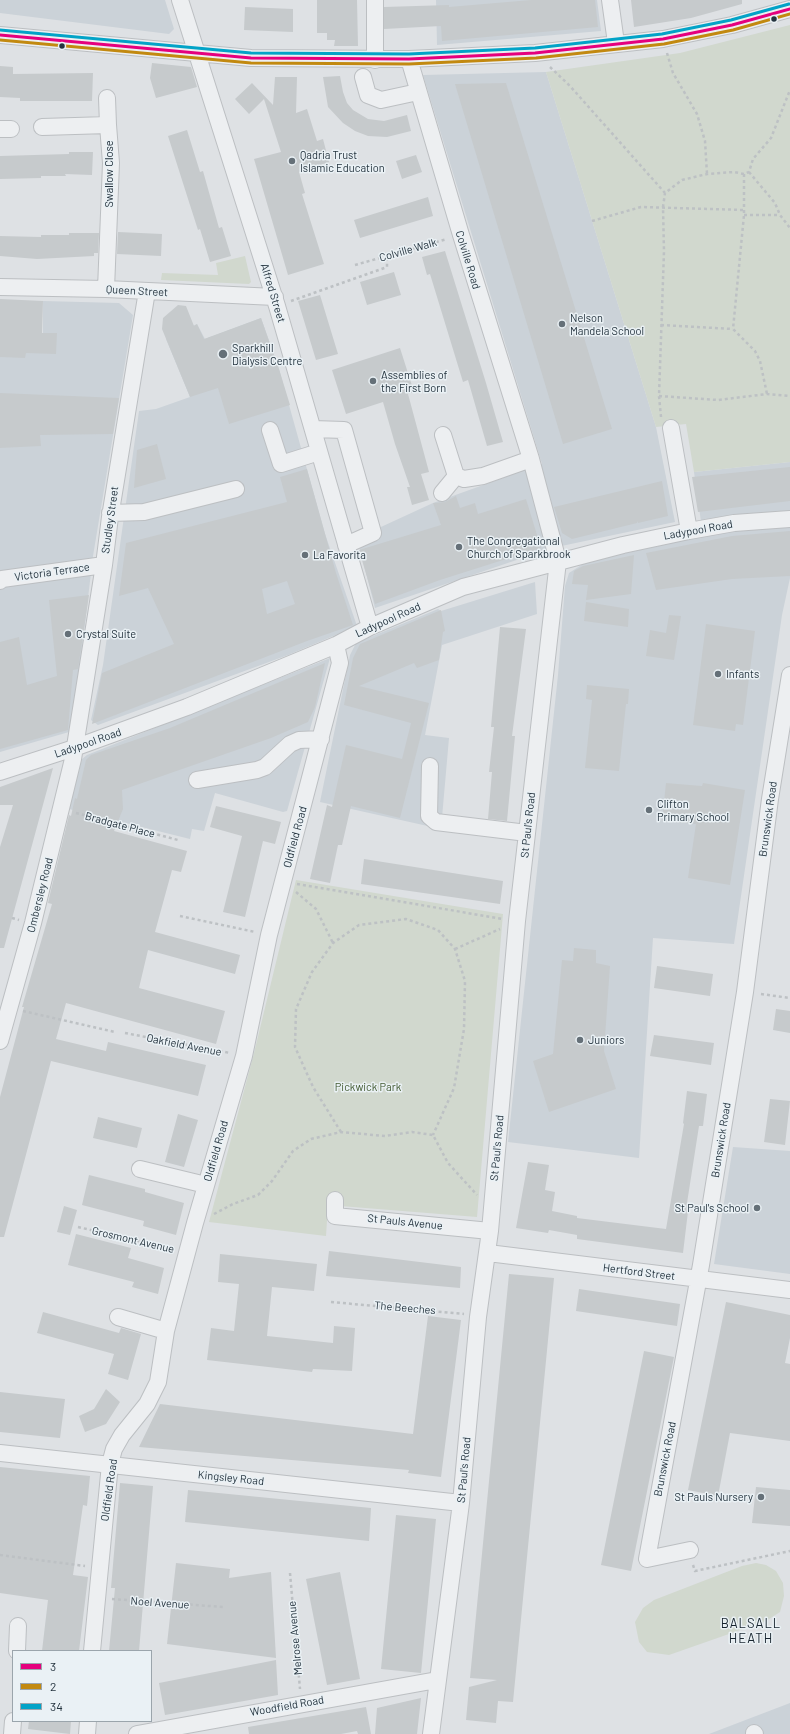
<!DOCTYPE html>
<html>
<head>
<meta charset="utf-8">
<style>
	body { margin:0 }
	#map { position:relative; width:790px; height:1734px; overflow:hidden; background:#dee1e4; font-family:Barlow,sans-serif }
	canvas { display:block }
	.legend { position:absolute; left:12px; top:1650px; width:140px; height:72px; box-sizing:border-box; background:#eaf1f5; border:1px solid #9ba5ac; margin:0; padding:5px 7px; list-style:none; font-size:12px; color:#24333e }
	.legend li { display:flex; align-items:center; gap:8px; height:20px }
	.legend b { width:20px; border:1px solid #9ba5ac }
</style>
</head>
<body>
<div id="map">
<canvas width="790" height="1734"></canvas>
<ul class="legend">
<li><b style="height:5px;background:#e5007d"></b>3</li>
<li><b style="height:5px;background:#c28910"></b>2</li>
<li><b style="height:5px;background:#02a3c7"></b>34</li>
</ul>
</div>
<script>
const g = document.querySelector('canvas').getContext('2d');
g.lineJoin = 'round';
function fillPath(path, color) { g.fillStyle = color; g.fill(path, 'evenodd'); }
const shape = rows => new Path2D(rows.map(r => 'M' + r).join(''));
function strokePath(path, color, width, dash) { g.strokeStyle = color; g.lineWidth = width; g.lineCap = dash ? 'butt' : 'round'; g.setLineDash(dash || []); g.stroke(path); }
function drawText(font, color, halo, rows, align = 'center') {
  g.font = font + ' Barlow,sans-serif'; g.lineWidth = 3; g.setLineDash([]); g.textBaseline = 'middle'; g.strokeStyle = halo; g.fillStyle = color; for (const [text, x, y, turn = 0] of rows) {
    g.save(); g.translate(x, y); g.rotate((+turn || 0) * Math.PI / 180); g.textAlign = isNaN(turn) ? turn : align; if (halo) g.strokeText(text, 0, 0); g.fillText(text, 0, 0); g.restore();
  }
}
const built = shape([
	[0,0,165,0,174,29,169,34,0,13],
	[436,0,597,0,601,31,437,45],
	[546,72,656,427,675,522,552,548,375,608,357,538,433,503,542,464,423,75],
	[43,301,119,303,133,315,93,556,73,724,69,732,0,752,0,332,43,333],
	[261,318,279,369,325,534,357,626,288,655,98,725,91,720,103,665,139,411,156,409,190,397,166,339,197,324,205,339],
	[790,462,790,578,782,615,734,944,653,938,639,1158,508,1142,558,675,565,586,569,573,586,562,703,536,694,472],
	[535,582,537,614,442,645,425,735,449,738,441,829,320,802,350,655,356,643,438,609,441,611],
	[330,658,287,811,283,812,215,793,204,831,192,829,190,839,69,809,82,759,87,755],
	[733,1147,790,1151,790,1274,714,1264],
	[790,1703,790,1734,709,1734]
]);
const green = shape([
	[790,25,790,462,694,472,686,424,656,427,546,72,680,53],
	[245,256,251,282,249,284,161,280,162,273,218,275,216,263],
	[296,880,503,914,477,1217,328,1205,326,1236,209,1222,254,1053],
	[756,1563,766,1565,776,1571,783,1583,784,1596,780,1612,766,1621,669,1655,647,1652,639,1642,635,1622,643,1608,654,1600,742,1566]
]);
const building = shape([
	[317,0,357,0,358,46,334,46,335,40,327,40,327,33,317,33],
	[531,0,595,0,598,27,442,41,441,26,384,29,384,7,449,5,449,7],
	[631,0,742,0,742,4,691,18,634,27],
	[245,7,293,9,293,32,244,30],
	[152,63,191,67,197,87,156,98,150,78],
	[0,66,13,67,13,74,93,73,92,101,20,101,20,98,0,97],
	[340,76,343,92,347,103,353,110,368,119,384,121,407,115,411,131,387,137,368,136,355,131,343,123,328,107,323,77],
	[275,77,297,77,296,113,307,109,317,141,323,139,329,162,299,172,305,193,302,194,324,264,288,275,254,159,281,152,264,99,249,114,235,99,252,83,273,105],
	[506,83,612,429,563,444,455,84],
	[187,130,200,172,203,171,219,228,222,227,231,256,210,262,200,229,198,230,189,202,168,136],
	[69,152,93,152,92,175,65,174,66,176,41,176,41,178,0,179,0,156,69,154],
	[416,155,422,172,402,179,396,161],
	[428,197,433,216,360,238,354,220],
	[118,232,162,234,161,256,117,254],
	[69,233,99,233,98,253,94,253,94,256,37,259,0,256,0,236,41,237,41,235,69,235],
	[445,251,486,383,503,442,487,446,468,380,463,382,430,274,427,275,422,257],
	[394,272,401,295,367,305,360,282],
	[320,295,338,354,316,360,298,301],
	[0,299,43,301,42,333,57,333,56,354,26,353,25,358,0,357],
	[178,305,186,306,194,326,197,324,204,339,261,318,279,369,290,405,229,424,218,388,190,397,162,329,163,318],
	[400,348,414,392,408,394,429,472,421,474,429,500,412,505,407,487,410,487,395,444,383,402,346,414,332,370],
	[0,393,119,398,113,434,40,435,41,446,0,448],
	[157,444,166,479,134,488,137,450],
	[790,467,790,501,698,512,692,477],
	[307,469,336,573,353,625,307,641,92,724,102,673,174,644,148,588,119,596,126,543,287,502,280,477],
	[287,581,295,604,267,614,262,589],
	[662,481,668,516,638,523,637,521,637,523,572,539,562,533,554,507],
	[456,496,460,508,475,503,478,514,526,499,541,548,440,580,375,604,359,550,441,525,433,503,445,502],
	[790,531,790,576,732,579,656,590,646,553,732,536],
	[634,555,631,594,586,600,588,585,572,584,574,571,583,566],
	[89,595,78,669,73,670,68,730,0,749,0,642,19,637,27,685,57,676,49,600],
	[586,602,629,609,628,627,584,621],
	[441,610,445,631,443,632,439,660,417,668,414,663,359,686,429,703,400,818,351,806,342,845,338,845,330,883,310,879,327,805,332,807,346,745,402,759,411,723,344,705,353,658,360,644],
	[669,615,681,616,674,660,646,656,650,630,666,633],
	[706,624,755,631,743,725,736,724,735,731,693,725],
	[500,627,526,629,512,736,515,736,507,821,488,819,492,772,489,772,494,727,491,727],
	[325,663,315,707,308,722,271,738,122,790,123,809,114,831,187,851,181,872,172,870,155,932,240,955,235,974,148,950,139,988,225,1011,216,1044,66,1003,56,1039,106,1051,108,1042,206,1065,198,1096,51,1061,4,1237,0,1237,0,1097,24,1007,22,1007,52,904,48,903,51,890,69,815,71,816,75,798,77,799,86,760,91,755,170,728],
	[587,685,629,689,628,704,626,704,619,771,585,768,592,700,586,699],
	[53,768,4,948,0,948,0,847,13,805,0,805,0,787],
	[666,783,702,786,703,783,745,790,730,885,688,878,696,824,662,821],
	[216,806,281,822,275,844,263,841,245,917,223,912,242,836,210,827],
	[364,859,503,881,500,904,361,884],
	[574,948,596,950,596,963,610,966,604,1051,616,1089,549,1112,533,1061,553,1054,562,960,573,961],
	[657,966,713,974,710,996,654,988],
	[776,1009,790,1011,790,1033,773,1030],
	[654,1035,714,1043,711,1065,650,1056],
	[687,1091,707,1094,703,1126,699,1126,687,1203,689,1203,683,1253,577,1239,577,1235,549,1230,548,1233,516,1228,528,1162,549,1165,545,1190,555,1192,552,1211,577,1216,577,1218,666,1229,684,1124,683,1123],
	[770,1099,790,1101,785,1145,764,1142],
	[178,1114,198,1120,184,1167,165,1162],
	[98,1117,142,1128,137,1148,93,1138],
	[89,1175,145,1189,145,1192,184,1203,176,1235,143,1226,144,1221,82,1205],
	[64,1206,77,1210,70,1235,57,1232],
	[76,1234,131,1248,128,1258,164,1268,158,1294,132,1287,134,1282,68,1265],
	[329,1251,461,1267,460,1288,326,1276],
	[220,1254,317,1264,314,1291,272,1287,267,1336,333,1343,334,1326,355,1328,352,1371,313,1369,312,1372,207,1360,211,1328,234,1331,239,1284,218,1282],
	[509,1274,554,1278,513,1702,498,1701,496,1723,466,1720,469,1687,497,1680,470,1678],
	[579,1289,680,1304,677,1326,576,1311],
	[726,1302,790,1315,790,1338,785,1363,790,1364,790,1441,730,1433,718,1496,688,1490],
	[43,1312,119,1333,121,1328,141,1334,128,1380,108,1374,114,1354,37,1333],
	[428,1316,461,1320,441,1477,408,1473,409,1470,139,1447,160,1404,413,1434],
	[644,1351,674,1357,631,1571,601,1565],
	[106,1389,120,1402,106,1424,85,1432,79,1416,94,1409],
	[0,1392,65,1399,60,1438,0,1432],
	[0,1467,90,1476,87,1506,83,1505,73,1575,88,1577,79,1651,42,1651,48,1600,0,1593],
	[120,1483,153,1486,139,1651,109,1651,115,1588,111,1588],
	[756,1487,790,1490,790,1526,752,1523],
	[188,1490,371,1508,369,1541,185,1522],
	[396,1515,436,1519,421,1673,381,1669],
	[176,1563,230,1569,229,1578,271,1572,276,1658,167,1644],
	[340,1572,360,1679,327,1685,306,1579],
	[276,1660,278,1695,165,1715,159,1683],
	[421,1698,417,1734,375,1734,377,1708],
	[366,1707,371,1734,358,1734,357,1731,341,1734,249,1734,248,1727],
	[29,1721,71,1721,70,1734,28,1729]
]);
const path = shape([
	[667,53,673,73,697,114,705,141,707,174],
	[550,67,570,86,665,193,682,180,707,174,734,172,744,174,749,172,753,159,771,138,790,90],
	[749,172,775,203,780,215,790,228],
	[744,174,744,215,733,329,755,351,760,361,767,394],
	[744,215,780,215],
	[592,221,641,207,744,210],
	[355,265,447,239],
	[291,301,387,267,387,256],
	[661,325,733,329],
	[659,396,718,400,767,394,790,396],
	[661,417,659,396,664,251,663,207,665,193],
	[76,813,178,840],
	[297,884,503,919],
	[296,892,316,909,333,943],
	[180,916,255,932],
	[12,918,19,920],
	[455,949,500,929],
	[761,994,790,998],
	[23,1011,115,1032],
	[125,1033,230,1053],
	[341,1132,313,1087,295,1047,296,1009,312,972,333,943,359,925,406,919,438,930,455,949,465,981,464,1029,454,1088,433,1135],
	[214,1214,233,1204,258,1195,272,1181,293,1151,311,1139,341,1132,385,1136,412,1132,433,1135,448,1163,477,1195],
	[78,1227,173,1249],
	[331,1302,464,1314],
	[0,1555,85,1566],
	[693,1565,695,1571,790,1551],
	[290,1573,300,1689],
	[112,1599,223,1607]
]);
const minor = shape([
	[180,0,277,306,370,627],
	[375,0,375,60],
	[610,0,616,43],
	[0,35,251,58,409,59,535,53,663,39,732,25,790,9],
	[409,59,461,235,531,459,558,561,517,921,490,1231,478,1317,461,1503,431,1734],
	[363,77,368,95,381,100,418,92],
	[107,98,108,125],
	[42,127,108,125,111,163,106,289],
	[0,129,11,129],
	[0,287,106,289,275,297],
	[671,428,689,531],
	[313,429,344,430,373,533,346,545],
	[270,430,281,464,319,452],
	[443,435,456,476,464,479,483,476,531,459],
	[442,493,456,476],
	[110,513,144,512,236,489],
	[0,581,2,579,104,565],
	[430,766,429,816,436,822,527,833],
	[0,772,74,748,187,707,336,645,370,627,463,587,623,545,689,531,734,523,790,519],
	[197,780,257,770,265,767,290,744,299,740,321,739],
	[0,1041,33,923,73,759,104,565,110,517,147,291],
	[140,1169,206,1185],
	[335,1200,335,1216,490,1231],
	[488,1253,790,1290],
	[118,1317,166,1331],
	[0,1453,461,1503],
	[690,1550,647,1559,701,1265,745,992,770,799,790,675],
	[17,1651,18,1626],
	[92,1651,110,1464,114,1449,122,1435,147,1404,158,1382,166,1331,195,1223,244,1056,269,935,340,663,336,645],
	[754,1733,755,1734],
	[12,1734,13,1721],
	[87,1734,88,1721],
	[137,1734,437,1680]
]);
const bus1 = shape([
	[0,35,251,58,409,59,535,53,663,39,732,25,790,9]
]);
const bus2 = shape([
	[0,40,251,63,409,64,536,58,664,44,733,30,790,14]
]);
const bus3 = shape([
	[0,30,251,53,409,54,535,48,662,34,731,20,789,4]
]);
const markers = [
	[774,19,3.5,"#24333e"],
	[62,46,3.5,"#24333e"],
	[292,161,4,"#657078"],
	[562,324,4,"#657078"],
	[223,354,5,"#657078"],
	[373,381,4,"#657078"],
	[459,547,4,"#657078"],
	[305,555,4,"#657078"],
	[68,634,4,"#657078"],
	[718,674,4,"#657078"],
	[649,810,4,"#657078"],
	[580,1040,4,"#657078"],
	[757,1208,4,"#657078"],
	[761,1497,4,"#657078"]
];
const poiNames = [
	["Qadria Trust",300,155],
	["Islamic Education",300,168],
	["Nelson",570,318],
	["Mandela School",570,331],
	["Sparkhill",232,348],
	["Dialysis Centre",232,361],
	["Assemblies of",381,375],
	["the First Born",381,388],
	["The Congregational",467,541],
	["Church of Sparkbrook",467,554],
	["La Favorita",313,555],
	["Crystal Suite",76,634],
	["Infants",726,674],
	["Clifton",657,804],
	["Primary School",657,817],
	["Juniors",588,1040],
	["St Paul's School",749,1208,"right"],
	["St Pauls Nursery",753,1497,"right"]
];
const streetNames = [
	["Swallow Close",109,174,-90],
	["Colville Walk",408,250,-16],
	["Colville Road",468,260,73],
	["Queen Street",137,291,3],
	["Alfred Street",273,293,73],
	["Studley Street",110,520,-82],
	["Ladypool Road",698,530,-10],
	["Victoria Terrace",52,572,-8],
	["Ladypool Road",388,620,-24],
	["Ladypool Road",88,743,-19],
	["Brunswick Road",768,819,-82],
	["Bradgate Place",120,825,15],
	["St Paul's Road",528,825,-84],
	["Oldfield Road",295,837,-75],
	["Ombersley Road",40,895,-76],
	["Oakfield Avenue",184,1045,11],
	["Brunswick Road",721,1140,-81],
	["St Paul's Road",497,1148,-85],
	["Oldfield Road",216,1151,-74],
	["St Pauls Avenue",405,1222,6],
	["Grosmont Avenue",133,1240,13],
	["Hertford Street",639,1272,7],
	["The Beeches",405,1308,5],
	["Brunswick Road",665,1459,-79],
	["St Paul's Road",464,1470,-85],
	["Kingsley Road",231,1478,6],
	["Oldfield Road",109,1490,-82],
	["Noel Avenue",160,1603,4],
	["Melrose Avenue",295,1638,-95],
	["Woodfield Road",287,1706,-10]
];
const parkNames = [
	["Pickwick Park",368,1087]
];
const quarterNames = [
	["BALSALL",751,1624],
	["HEATH",751,1639]
];
fillPath(built, '#cbd2d8');
fillPath(green, '#d1d8ce');
fillPath(building, '#c6cacc');
strokePath(minor, '#bcbfc2', 18);
strokePath(path, '#bdc1c4', 2.5, [3, 3]);
strokePath(minor, '#edeff1', 16);
strokePath(bus1, '#e5007d', 3);
strokePath(bus2, '#c28910', 3);
strokePath(bus3, '#02a3c7', 3);
for (const [x, y, r, color] of markers) { const dot = new Path2D(); dot.arc(x, y, r, 0, 2 * Math.PI); g.fillStyle = color; g.fill(dot); strokePath(dot, '#eaf1f5', 1.5); }
drawText('11px', '#24333e', '#eaf1f5', poiNames, 'left');
drawText('11px', '#24333e', '#eaf1f5', streetNames);
drawText('11px', '#425a31', '#eaf1f5', parkNames);
g.letterSpacing = '1px';
drawText('13px', '#17242e', '#eaf1f5', quarterNames);
g.letterSpacing = '0px';
</script>
</body>
</html>
